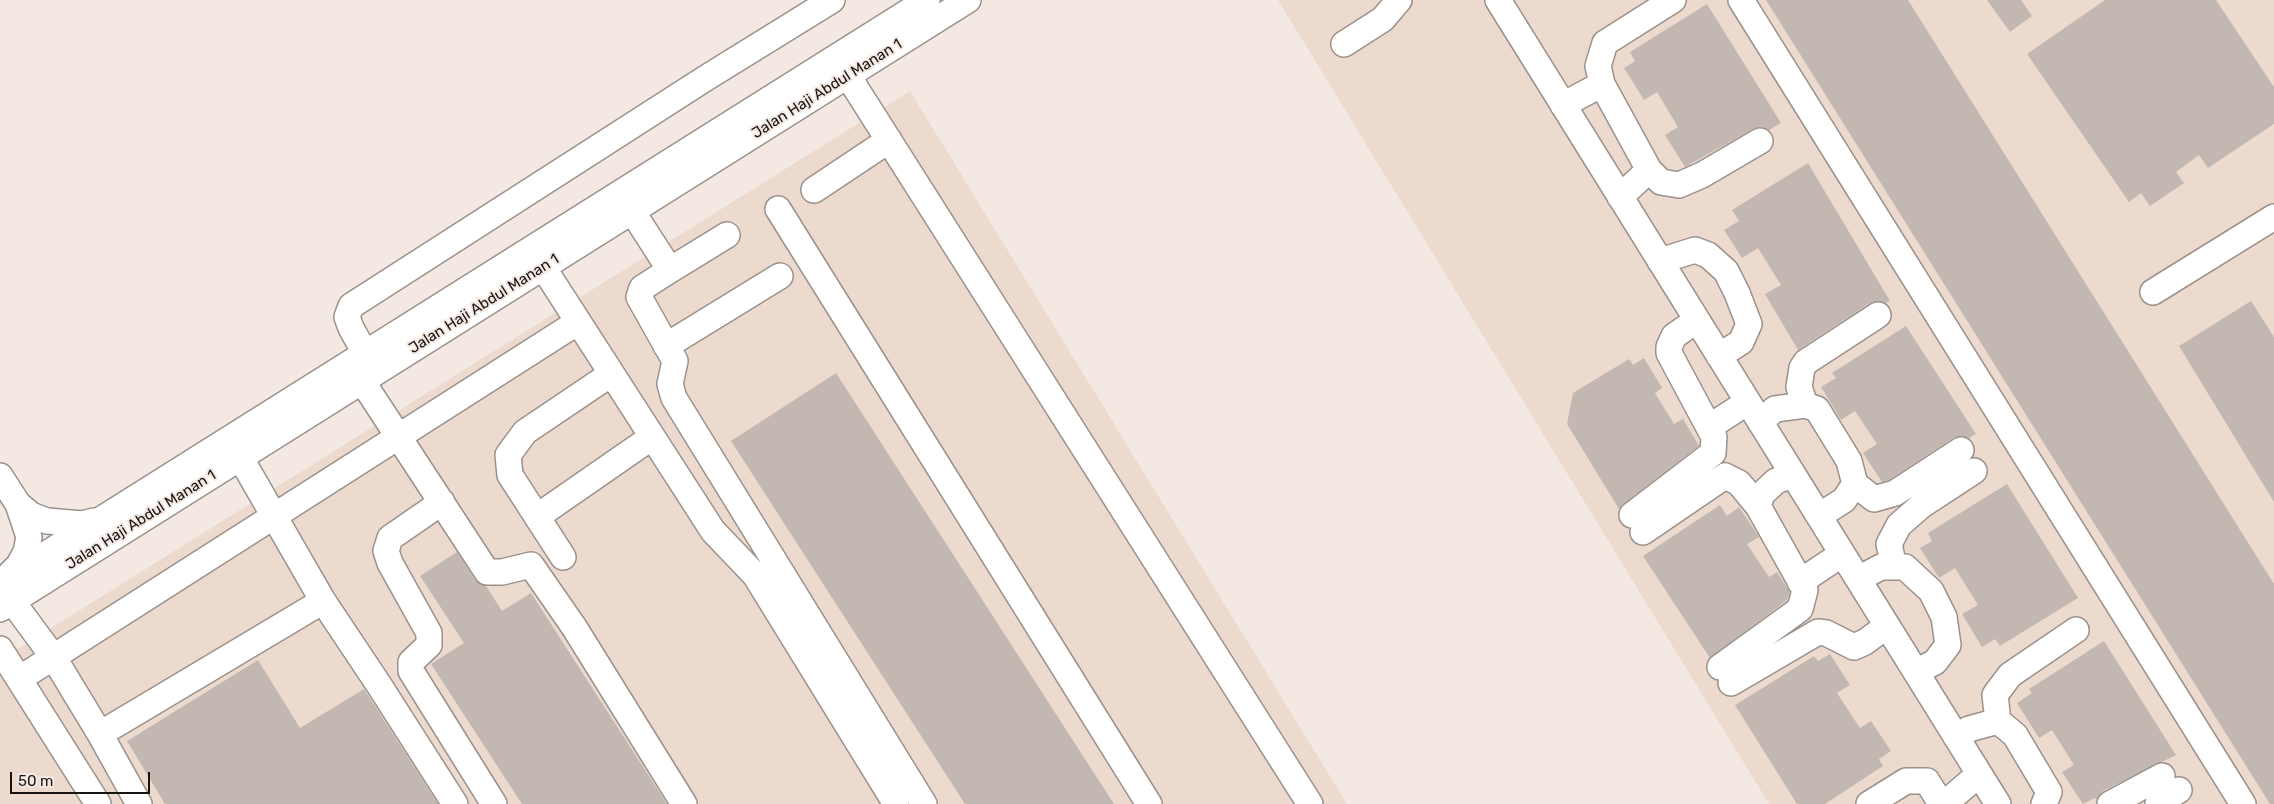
<!DOCTYPE html>
<html>
<head>
<meta charset="utf-8">
<style>
	body { margin:0 }
	#map { position:relative; width:2274px; height:804px; overflow:hidden; background:#f4e9e2; font-family:Rubik,sans-serif }
	canvas { display:block }
	.scale { position:absolute; left:10px; top:772px; width:140px; height:22px; box-sizing:border-box; border:2px solid #181412; border-top:0; padding-left:6px; font-size:15px; line-height:18px; white-space:nowrap; color:#181412; -webkit-text-stroke:4px #f4e9e2; paint-order:stroke }
</style>
</head>
<body>
<div id="map">
<canvas width="2274" height="804"></canvas>
<div class="scale">50 m</div>
</div>
<script>
const g = document.querySelector('canvas').getContext('2d');
g.lineJoin = 'round';
function fillPath(path, color) { g.fillStyle = color; g.fill(path, 'evenodd'); }
const shape = rows => new Path2D(rows.map(r => 'M' + r).join(''));
function strokePath(path, color, width, dash) { g.strokeStyle = color; g.lineWidth = width; g.lineCap = dash ? 'butt' : 'round'; g.setLineDash(dash || []); g.stroke(path); }
function drawText(font, color, halo, rows, align = 'center') {
  g.font = font + ' Rubik,sans-serif'; g.lineWidth = 4; g.setLineDash([]); g.textBaseline = 'middle'; g.strokeStyle = halo; g.fillStyle = color; for (const [text, x, y, turn = 0] of rows) {
    g.save(); g.translate(x, y); g.rotate((+turn || 0) * Math.PI / 180); g.textAlign = isNaN(turn) ? turn : align; if (halo) g.strokeText(text, 0, 0); g.fillText(text, 0, 0); g.restore();
  }
}
const built = shape([
	[1278,0,2274,0,2274,804,1769,804],
	[910,91,1347,804,0,804,0,660]
]);
const building = shape([
	[1766,0,1908,0,2274,584,2274,804,2270,804],
	[1987,0,2021,0,2032,16,2010,32],
	[2105,0,2216,0,2274,87,2274,124,2208,168,2199,155,2176,172,2184,183,2150,206,2141,193,2129,202,2027,54],
	[1707,4,1781,123,1769,130,1760,127,1753,129,1685,167,1665,135,1678,127,1657,92,1644,100,1624,68,1635,61,1630,52],
	[1808,163,1890,301,1886,303,1878,301,1870,303,1798,350,1765,294,1781,285,1758,248,1742,258,1724,230,1739,221,1732,210],
	[2251,301,2274,337,2274,502,2179,346],
	[1906,326,1976,434,1969,438,1961,436,1953,438,1889,480,1882,482,1863,453,1877,444,1855,411,1841,420,1821,387,1836,378,1832,373],
	[1644,358,1662,388,1655,393,1674,424,1683,419,1699,446,1619,509,1567,424,1573,393,1629,359,1633,365],
	[836,373,1114,804,965,804,731,441],
	[2007,484,2078,598,2000,646,1995,639,1982,647,1962,614,1978,605,1955,568,1939,578,1920,548,1932,541,1928,533],
	[1720,505,1727,516,1739,507,1759,537,1747,544,1769,577,1777,572,1790,592,1787,600,1710,658,1643,556],
	[457,552,475,580,486,586,502,611,531,593,667,804,522,804,431,664,464,643,420,576],
	[2104,641,2176,755,2103,791,2097,800,2095,798,2083,804,2062,772,2074,765,2052,730,2039,738,2017,703,2032,693,2029,689],
	[1830,654,1850,685,1837,693,1860,728,1871,721,1891,751,1879,759,1883,766,1825,804,1797,804,1735,705,1814,656,1818,661],
	[258,660,300,728,364,689,438,804,165,804,127,741]
]);
const minor = shape([
	[1498,0,1998,804],
	[1741,0,2243,804],
	[1344,44,1383,19,1399,0],
	[848,76,1310,804],
	[1602,84,1598,66,1605,43,1673,0],
	[1563,105,1602,84,1649,170,1620,197],
	[1649,170,1661,182,1679,185,1702,175,1760,141],
	[814,190,889,140],
	[778,209,1149,804],
	[632,211,670,270,727,235],
	[1660,261,1695,250,1708,255,1726,271,1737,293,1749,324,1741,342,1719,356],
	[543,267,713,531,755,575,896,804],
	[670,270,642,288,639,297,675,361,670,384,674,398,924,804],
	[2153,292,2274,217],
	[666,346,780,276],
	[365,353,351,328,347,317,351,306,706,78,832,0],
	[362,381,487,572,502,572,531,565,574,627,684,804],
	[1805,405,1799,387,1802,368,1806,362,1878,315],
	[1760,422,1775,409,1805,405,1817,409,1849,461,1855,484,1844,500,1819,516],
	[1709,427,1748,402],
	[240,457,323,601,379,685,455,804],
	[0,476,18,504,29,537,26,552,19,565,11,573],
	[1855,484,1874,499,1895,493,1961,450],
	[442,502,390,538,386,551,390,563,429,633,429,645,411,662,411,671,494,804],
	[18,504,31,515,47,521,82,524,94,521],
	[1632,515,1713,453,1714,437,1669,353,1669,347,1674,336,1697,320],
	[538,516,652,437],
	[1643,532,1725,476,1739,483,1758,506],
	[563,557,510,475,508,455,525,432,611,374],
	[1894,567,1889,544,1899,525,1922,505,1974,471],
	[1858,579,1881,567,1905,567,1931,591,1944,617,1948,645,1935,662,1916,672],
	[1800,582,1842,554],
	[0,583,927,0],
	[12,601,54,658,100,734],
	[0,609,968,0],
	[0,649,98,804],
	[1720,667,1800,609,1805,590,1758,506,1762,494,1776,481,1793,475],
	[19,679,578,322],
	[1731,683,1818,632,1826,633,1854,647,1865,642,1887,626],
	[1998,721,1995,695,2010,675,2076,630],
	[1956,737,1969,729,1998,721,2015,735,2049,792,2044,804],
	[139,804,100,734,323,601],
	[1869,804,1906,781,1927,781,1938,799,1948,801,1979,774],
	[2110,804,2162,776],
	[2158,804,2179,790]
]);
const streetNames = [
	["Jalan Haji Abdul Manan 1",827,89,-32],
	["Jalan Haji Abdul Manan 1",484,304,-32],
	["Jalan Haji Abdul Manan 1",141,520,-32]
];
fillPath(built, '#ecdacf');
fillPath(building, '#c3b8b1');
strokePath(minor, '#9b918b', 28);
strokePath(minor, '#fff', 25);
drawText('15px', '#181412', '#f4e9e2', streetNames);
</script>
</body>
</html>
